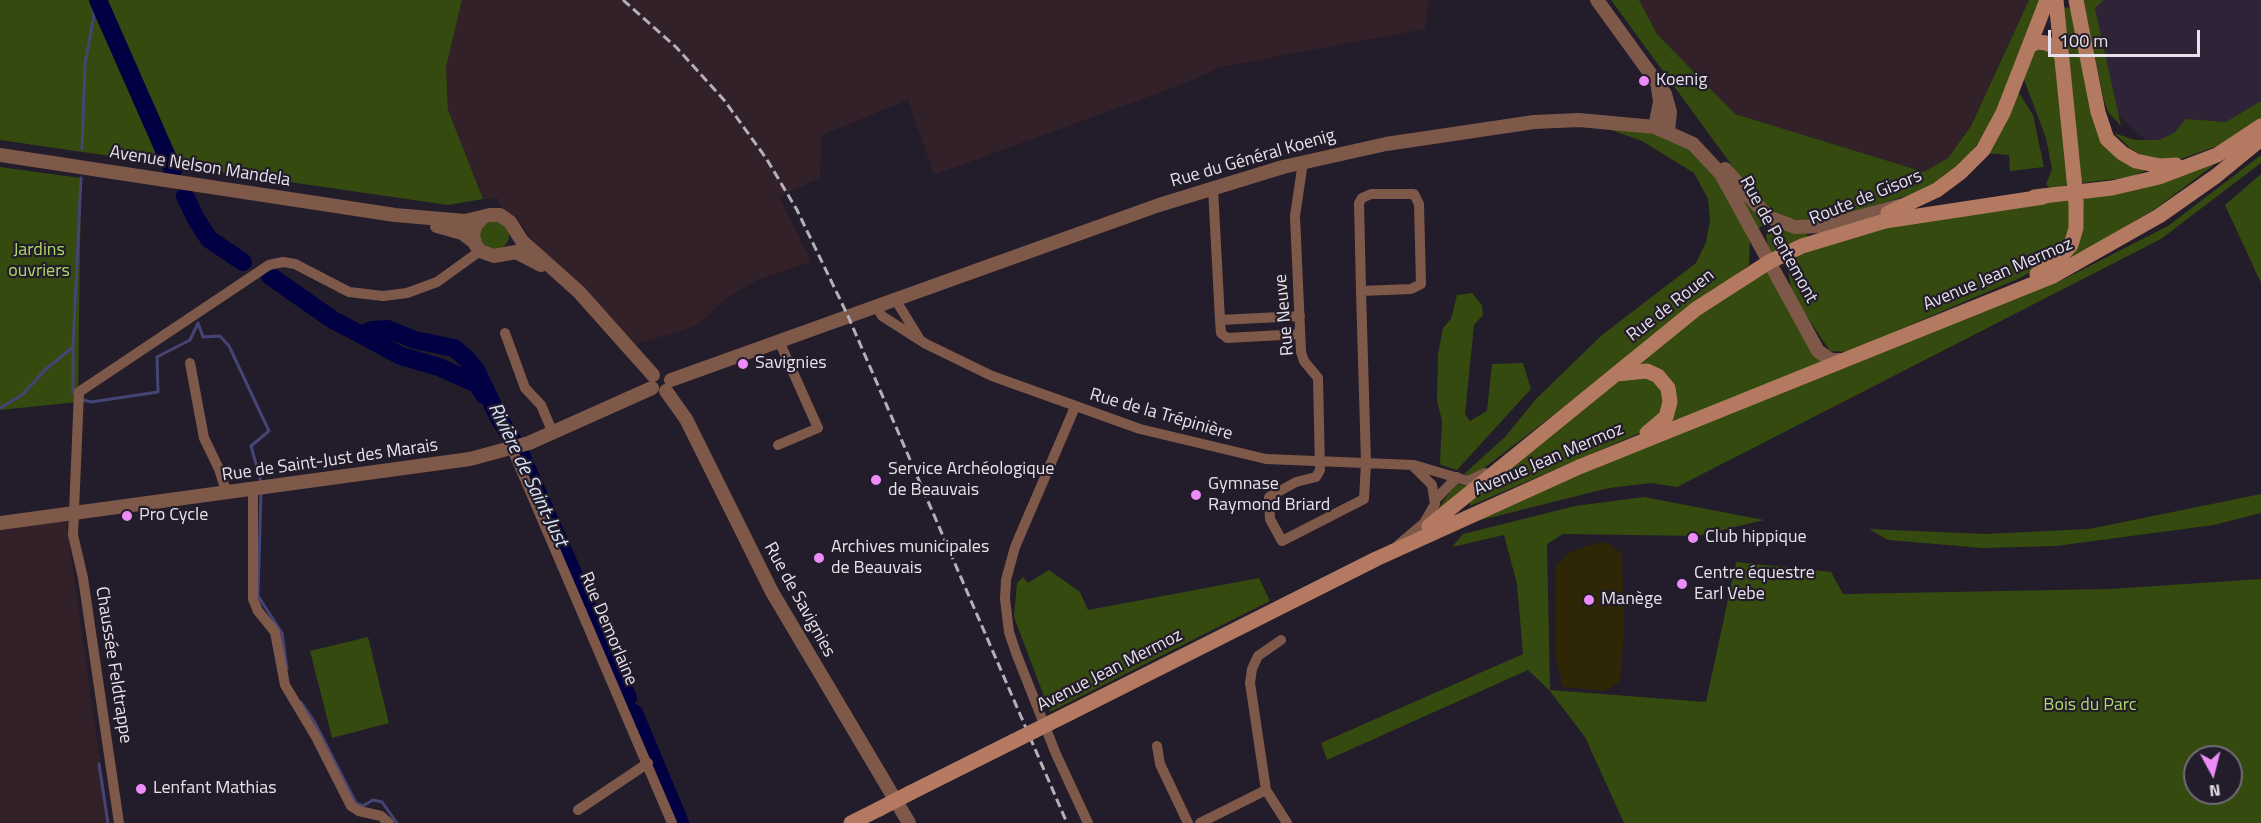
<!DOCTYPE html>
<html>
<head>
<meta charset="utf-8">
<style>
	body { margin:0 }
	#map { position:relative; width:2261px; height:823px; overflow:hidden; background:#231c2a; font-family:"Titillium Web",sans-serif }
	canvas { display:block }
	.north { position:absolute; left:2183px; top:745px; width:60px; height:60px; box-sizing:border-box; background:#231c2a; border:2px solid #716b77; border-radius:50%; rotate:173deg; font-size:16px; font-weight:700; line-height:24px; text-align:center; color:#e6e1eb }
	.north::after { content:''; display:block; margin:auto; width:21px; height:27px; background:#ed8cf9; clip-path:polygon(50% 0,100% 100%,50% 72%,0 100%) }
	.scale { position:absolute; left:2048px; top:30px; width:152px; height:27px; box-sizing:border-box; border:3px solid #e6e1eb; border-top:0; padding-left:8px; font-size:18px; line-height:21px; white-space:nowrap; color:#e6e1eb; -webkit-text-stroke:4px #231c2a; paint-order:stroke }
</style>
</head>
<body>
<div id="map">
<canvas width="2261" height="823"></canvas>
<div class="north">N</div>
<div class="scale">100 m</div>
</div>
<script>
const g = document.querySelector('canvas').getContext('2d');
g.lineJoin = 'round';
function fillPath(path, color) { g.fillStyle = color; g.fill(path, 'evenodd'); }
const shape = rows => new Path2D(rows.map(r => 'M' + r).join(''));
function strokePath(path, color, width, dash) { g.strokeStyle = color; g.lineWidth = width; g.lineCap = dash ? 'butt' : 'round'; g.setLineDash(dash || []); g.stroke(path); }
function drawText(font, color, halo, rows, align = 'center') {
  g.font = font + ' "Titillium Web",sans-serif'; g.lineWidth = 4.5; g.setLineDash([]); g.textBaseline = 'middle'; g.strokeStyle = halo; g.fillStyle = color; for (const [text, x, y, turn = 0] of rows) {
    g.save(); g.translate(x, y); g.rotate((+turn || 0) * Math.PI / 180); g.textAlign = isNaN(turn) ? turn : align; if (halo) g.strokeText(text, 0, 0); g.fillText(text, 0, 0); g.restore();
  }
}
const built = shape([
	[2104,0,2261,0,2261,110,2161,154,2117,114,2095,8]
]);
const industrial = shape([
	[462,0,1429,0,1425,29,1221,67,1178,86,934,175,908,100,822,135,820,178,779,197,811,262,758,280,726,298,698,325,634,345,531,238,515,216,501,207,498,198,483,199,448,110,446,67],
	[1639,0,2029,0,1971,125,1948,158,1924,172,1735,114,1657,34],
	[66,520,109,823,0,823,0,529]
]);
const green = shape([
	[0,0,462,0,446,67,448,110,483,199,448,205,0,140],
	[1611,0,1639,0,1657,34,1735,114,1924,172,1948,158,1971,126,2029,0,2041,0,1990,127,1960,166,1926,190,1819,222,1782,218,1768,209,1752,193],
	[2083,0,2104,0,2095,8,2121,126,2108,112,2104,100],
	[2061,7,2072,8,2092,108,2127,161,2145,171,2131,177,2081,183],
	[2043,47,2055,54,2069,184,2051,189,2046,184,2052,169,2046,138,2023,77,2035,50],
	[2019,93,2033,115,2044,167,2010,171,2009,155,1985,153,2015,97],
	[2261,101,2261,121,2217,146,2181,159,2161,161,2145,157,2131,149,2114,133,2135,140,2159,140,2174,133,2186,119,2226,122],
	[1600,126,1656,134,1680,144,1695,154,1716,177,1750,240,1749,265,1475,475,1468,476,1464,474,1505,437,1536,399,1602,335,1696,263,1706,242,1710,220,1708,199,1694,173,1642,141],
	[2261,155,2261,163,2161,239,1677,487,1651,483,1609,488,1477,521,1483,514,1622,456,2062,280,2168,226],
	[2222,159,2155,209,2057,268,2082,198],
	[0,167,81,178,78,402,0,410],
	[2261,174,2261,281,2260,281,2225,205],
	[1737,192,1766,223,1759,228,1755,230],
	[2070,198,2071,213,2066,242,2049,261,2020,278,1847,352,1830,351,1792,294,1788,271,1792,262,1802,252,1876,226],
	'479 235a15 15 0 1 1 30 0a15 15 0 1 1-30 0Z',
	[1776,229,1804,232,1807,234,1807,238,1769,255,1766,234],
	[1767,269,1821,362,1668,424,1674,395,1636,365,1721,298],
	[1472,293,1482,305,1483,315,1474,325,1465,414,1470,421,1487,411,1492,364,1523,363,1531,389,1457,470,1441,465,1440,462,1442,421,1437,400,1438,354,1443,328,1451,319,1457,295],
	[1648,376,1663,391,1664,412,1642,432,1470,506,1470,501,1619,379],
	[1456,483,1468,487,1436,512],
	[2261,494,2261,513,2214,525,2056,546,1983,548,1888,540,1869,529,1985,534,2089,529],
	[1644,497,1764,520,1697,536,1563,534,1547,544,1550,690,1706,702,1736,562,1831,572,1843,594,2109,589,2261,579,2261,823,1624,823,1585,737,1549,690,1528,670,1327,760,1321,743,1523,654,1517,584,1504,535,1452,547,1463,534,1575,506],
	[2195,757,2231,757,2231,793,2195,793],
	[1049,570,1080,592,1088,610,1259,578,1270,601,1050,712,1014,617,1017,583,1023,577,1028,583],
	[368,637,389,723,332,738,310,651]
]);
const sand = shape([
	[1596,543,1608,543,1622,554,1624,634,1620,682,1605,691,1563,687,1555,654,1556,566,1568,553]
]);
const stream = shape([
	[82,149,85,63,94,16,94,0],
	[73,347,73,393],
	[83,400,91,402,158,392,157,357,190,340,198,323,203,337,220,336,229,346,269,431,251,446,261,482],
	[0,408,22,395,45,370,73,347,81,178],
	[261,492,258,596,282,633,287,669],
	[301,702,314,721,356,803,363,806,373,800,382,802,397,823],
	[99,764,108,823]
]);
const river = shape([
	[98,0,173,170],
	[185,196,196,219,209,239,243,262],
	[270,276,333,320,362,335,372,330,388,329,415,340,454,348,466,358,476,370,498,416,520,453,628,698],
	[362,335,401,356,439,367,477,384,484,395],
	[634,713,680,823]
]);
const minor = shape([
	[1303,162,1295,216,1301,352,1304,361,1318,378,1320,470,1316,477,1296,482,1269,497,1270,519,1282,541,1364,499,1366,463,1361,291,1359,203,1362,198,1371,194,1414,194,1419,204,1421,284,1411,289,1361,291],
	[1213,188,1220,320],
	[895,299,919,338],
	[876,306,882,316,926,344,992,376,1140,429,1266,459,1414,465,1468,481,1485,473],
	[1300,316,1220,320,1221,333,1227,338,1300,334],
	[505,333,525,388,541,405,553,433],
	[190,363,204,438,219,469,227,494],
	[1075,407,1015,547,1006,580,1005,599,1009,632,1016,653,1056,754,1088,823],
	[778,445,818,428,779,341],
	[512,449,672,823],
	[253,490,253,599,258,611,275,632,285,685,316,737,351,806,359,811,381,816,389,823],
	[1435,500,1457,477],
	[1398,545,1424,523,1435,504,1432,485,1414,467],
	[1281,640,1258,656,1252,669,1250,683,1266,790,1287,823],
	[1157,746,1160,764,1188,823],
	[578,810,648,763],
	[119,823,83,578,73,535,79,392,269,265,283,262,295,264,349,292,383,296,407,293,437,282,480,251],
	[1200,823,1266,790]
]);
const tertiary = shape([
	[1597,0,1665,94,1670,112,1668,131],
	[1655,127,1660,102,1658,88],
	[0,155,395,215,465,221,490,215,500,215,510,222,522,241,579,292,653,375],
	[1725,169,1768,217,1795,227,1825,226,1899,206],
	[483,217,475,226,473,235,475,244,480,251,494,256,516,252,541,265],
	[437,226,462,233,474,242],
	[671,380,1159,205,1283,167,1386,144,1534,122,1579,120,1655,127,1693,144,1721,174,1818,351,1831,360,1844,360],
	[666,391,686,419,772,592,909,823],
	[0,523,470,459,529,443,652,388]
]);
const secondary = shape([
	[2056,0,2074,179],
	[2076,0,2098,112,2107,139,2122,153,2136,161,2160,166,2176,165],
	[2029,46,2037,42,2046,43,2055,47,2061,55],
	[2034,197,2112,188,2159,177,2217,155,2261,126],
	[1888,213,1937,190,1961,172,1983,150,2003,113,2047,0],
	[2037,274,2055,263,2071,245,2076,228,2076,202],
	[1616,374,1647,371,1658,376,1668,388,1670,402,1666,417,1647,433],
	[1429,526,1696,309,1769,262,1802,246,1885,221,2043,197],
	[1070,713,1376,559,1579,467,2053,276,2159,216,2216,176,2261,139],
	[910,793,1014,741],
	[851,823,879,809]
]);
const rail = shape([
	[623,0,676,47,724,100,766,158,797,210,848,316,1067,823]
]);
const secondaryBridge = shape([
	[2074,179,2076,202],
	[1014,741,1070,713],
	[879,809,910,793]
]);
const markers = [
	[1644,81,6,"#ed8cf9"],
	[743,364,6,"#ed8cf9"],
	[876,480,6,"#ed8cf9"],
	[1196,495,6,"#ed8cf9"],
	[127,516,6,"#ed8cf9"],
	[1693,538,6,"#ed8cf9"],
	[819,558,6,"#ed8cf9"],
	[1682,584,6,"#ed8cf9"],
	[1589,600,6,"#ed8cf9"],
	[141,789,6,"#ed8cf9"]
];
const poiNames = [
	["Koenig",1656,81],
	["Savignies",755,364],
	["Service Archéologique",888,470],
	["de Beauvais",888,491],
	["Gymnase",1208,485],
	["Raymond Briard",1208,506],
	["Pro Cycle",139,516],
	["Club hippique",1705,538],
	["Archives municipales",831,548],
	["de Beauvais",831,569],
	["Centre équestre",1694,574],
	["Earl Vebe",1694,595],
	["Manège",1601,600],
	["Lenfant Mathias",153,789]
];
const streetNames = [
	["Rue du Général Koenig",1253,159,-16],
	["Avenue Nelson Mandela",200,167,9],
	["Route de Gisors",1866,198,-22],
	["Rue de Pentemont",1778,240,61],
	["Avenue Jean Mermoz",1998,275,-23],
	["Rue de Rouen",1671,306,-38],
	["Rue Neuve",1285,315,-95],
	["Rue de la Trépinière",1161,415,16],
	["Avenue Jean Mermoz",1549,460,-23],
	["Rue de Saint-Just des Marais",330,461,-8],
	["Rue de Savignies",799,600,61],
	["Rue Demorlaine",608,629,67],
	["Chaussée Feldtrappe",113,665,81],
	["Avenue Jean Mermoz",1110,671,-27]
];
const parkNames = [
	["Jardins",39,251],
	["ouvriers",39,272],
	["Bois du Parc",2090,706]
];
const waterNames = [
	["Rivière de Saint-Just",527,475,64]
];
fillPath(built, '#2e2337');
fillPath(industrial, '#322129');
fillPath(green, '#354a0e');
fillPath(sand, '#2e2605');
strokePath(stream, '#454475', 3);
strokePath(river, '#000042', 18);
strokePath(minor, '#7e594a', 10);
strokePath(tertiary, '#7e594a', 14);
strokePath(secondary, '#b47961', 15);
strokePath(rail, '#b5afba', 3, [9, 4.5]);
strokePath(secondaryBridge, '#b47961', 15);
for (const [x, y, r, color] of markers) { const dot = new Path2D(); dot.arc(x, y, r, 0, 2 * Math.PI); g.fillStyle = color; g.fill(dot); strokePath(dot, '#231c2a', 2); }
drawText('18px', '#e6e1eb', '#231c2a', poiNames, 'left');
drawText('18px', '#e6e1eb', '#231c2a', streetNames);
drawText('18px', '#acd967', '#231c2a', parkNames);
drawText('italic 20px', '#d6e3f7', '#231c2a', waterNames);
</script>
</body>
</html>
